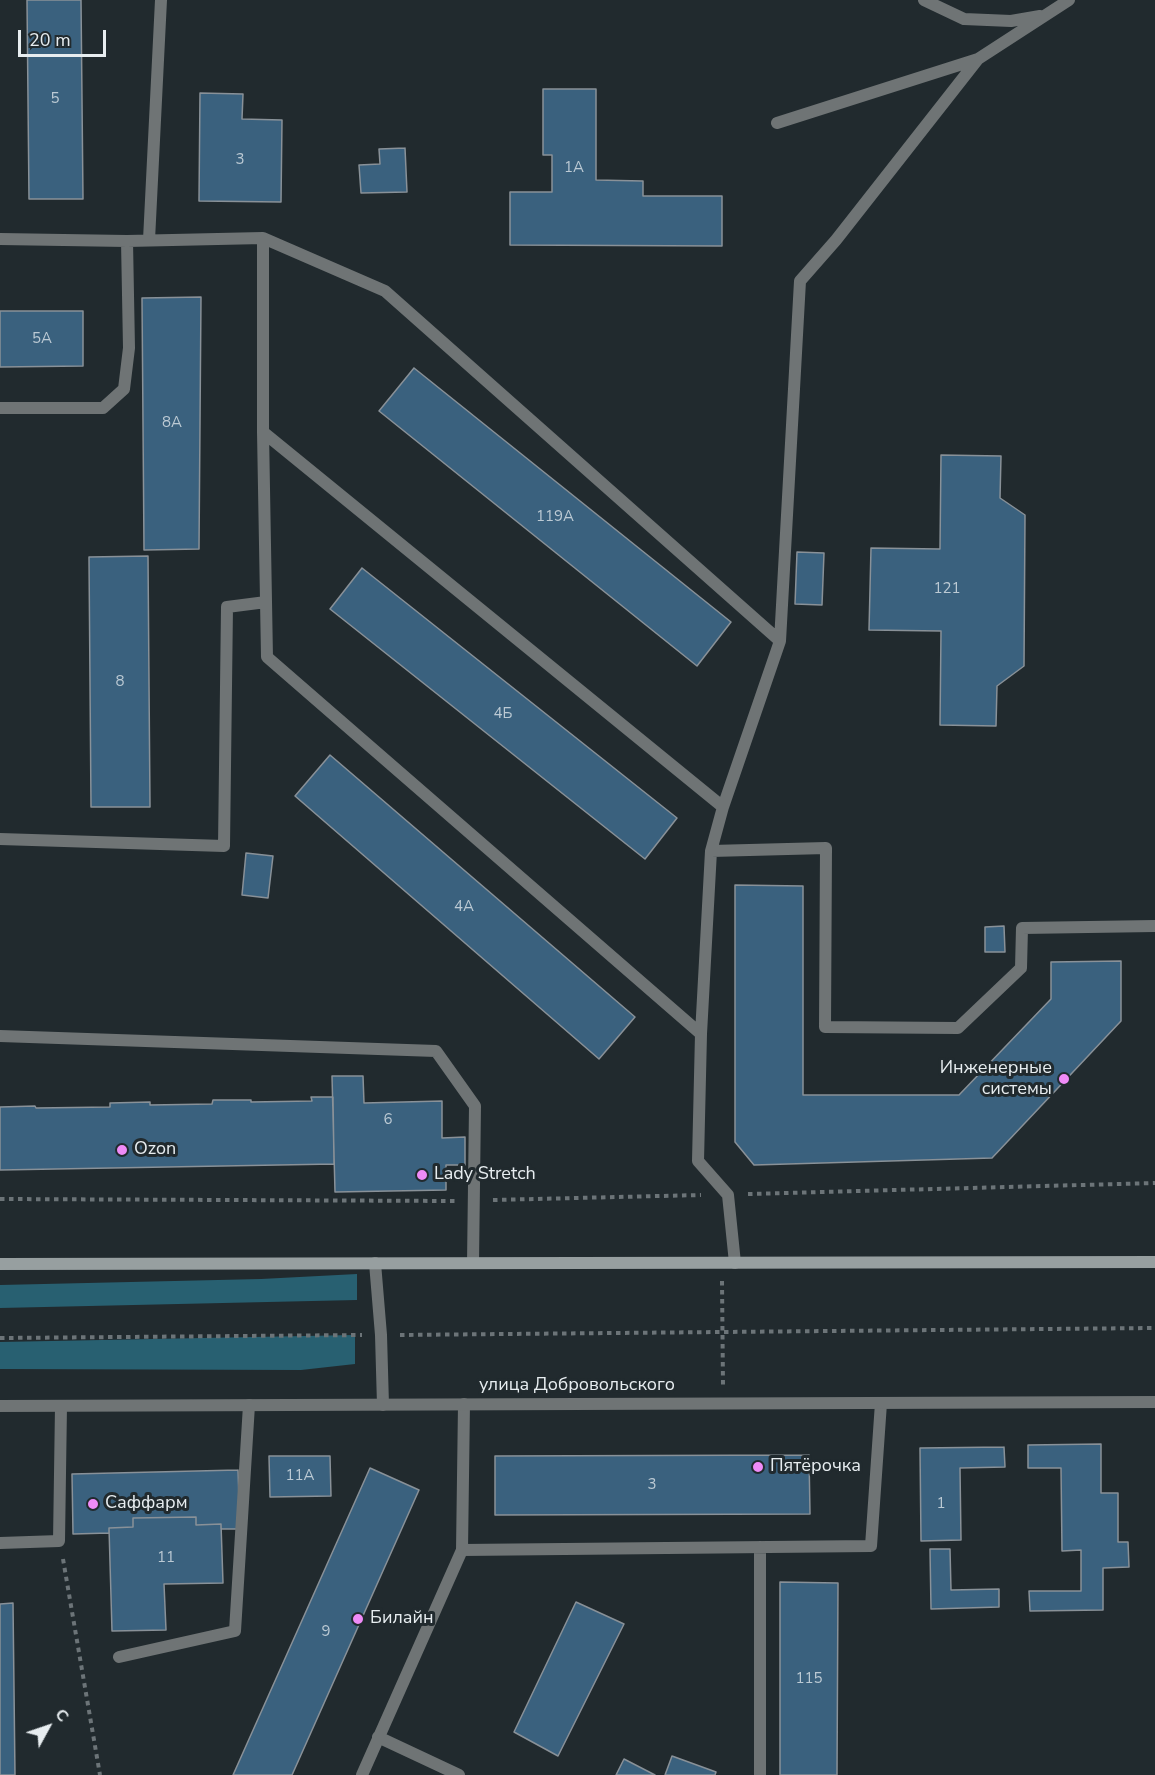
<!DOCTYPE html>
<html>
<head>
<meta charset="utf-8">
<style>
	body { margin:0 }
	#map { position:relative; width:1155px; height:1775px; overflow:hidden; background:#212a2e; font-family:"Nunito Sans",sans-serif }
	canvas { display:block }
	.north { position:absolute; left:18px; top:1697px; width:60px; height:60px; -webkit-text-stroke:4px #212a2e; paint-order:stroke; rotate:50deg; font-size:16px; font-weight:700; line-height:24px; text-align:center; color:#e7edf0 }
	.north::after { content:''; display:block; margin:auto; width:21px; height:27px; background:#e7edf0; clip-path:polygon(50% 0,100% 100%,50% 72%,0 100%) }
	.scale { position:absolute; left:18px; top:30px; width:88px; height:27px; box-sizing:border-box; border:3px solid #e7edf0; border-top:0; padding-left:8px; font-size:18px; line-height:21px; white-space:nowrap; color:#e7edf0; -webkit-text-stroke:4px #212a2e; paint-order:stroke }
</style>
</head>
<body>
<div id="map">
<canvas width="1155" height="1775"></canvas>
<div class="north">С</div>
<div class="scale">20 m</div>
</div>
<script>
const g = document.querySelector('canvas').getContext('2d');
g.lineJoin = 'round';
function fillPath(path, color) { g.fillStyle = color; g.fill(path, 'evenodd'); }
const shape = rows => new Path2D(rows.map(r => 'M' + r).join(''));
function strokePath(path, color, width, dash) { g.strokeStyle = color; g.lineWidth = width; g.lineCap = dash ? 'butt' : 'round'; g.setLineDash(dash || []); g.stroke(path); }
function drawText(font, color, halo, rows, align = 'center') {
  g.font = font + ' "Nunito Sans",sans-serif'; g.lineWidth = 6; g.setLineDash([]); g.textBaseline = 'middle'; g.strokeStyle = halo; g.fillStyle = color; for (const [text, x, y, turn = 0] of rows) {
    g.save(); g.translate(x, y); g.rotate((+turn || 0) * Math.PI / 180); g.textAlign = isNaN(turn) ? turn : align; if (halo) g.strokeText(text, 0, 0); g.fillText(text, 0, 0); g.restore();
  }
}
const forest = shape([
	[357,1274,357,1300,0,1308,0,1285,261,1279],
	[355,1335,355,1364,301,1370,0,1369,0,1342]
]);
const building = shape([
	[27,0,81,0,83,199,29,199,27,0],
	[543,89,596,89,596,180,643,181,643,196,722,196,722,246,510,245,510,192,552,192,552,155,543,155,543,89],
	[200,93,243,94,242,119,282,120,281,202,199,201,200,93],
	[405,148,407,192,361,193,359,165,380,164,379,149,405,148],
	[201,297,199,549,144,550,142,298,201,297],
	[0,311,83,311,83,366,0,367,0,311],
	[414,368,731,622,697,666,379,411,414,368],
	[941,455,1001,456,1000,498,1025,515,1024,666,997,686,996,726,940,725,941,631,869,630,871,548,940,549,941,455],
	[797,552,824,553,822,605,795,604,797,552],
	[148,556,150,807,91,807,89,557,148,556],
	[362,568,677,818,645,859,330,609,362,568],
	[330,755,635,1017,599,1059,295,796,330,755],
	[246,853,273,856,268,898,242,895,246,853],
	[735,885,803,886,803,1095,959,1095,1051,999,1051,962,1121,961,1121,1021,992,1158,754,1165,735,1142,735,885],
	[1004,926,1005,952,985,952,985,927,1004,926],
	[332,1076,363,1076,364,1103,442,1101,442,1138,465,1137,465,1165,446,1165,446,1190,335,1192,332,1076],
	[311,1097,333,1097,334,1164,0,1170,0,1107,35,1106,36,1108,110,1107,110,1103,150,1102,150,1105,212,1104,213,1100,251,1100,251,1102,312,1101,311,1097],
	[1101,1444,1101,1493,1118,1493,1118,1542,1128,1542,1129,1567,1103,1568,1103,1610,1030,1611,1029,1591,1081,1591,1081,1550,1062,1551,1061,1468,1028,1468,1028,1445,1101,1444],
	[1004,1447,1005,1467,960,1468,961,1540,921,1541,920,1448,1004,1447],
	[809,1455,810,1514,495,1515,495,1456,809,1455],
	[269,1456,330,1456,331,1496,270,1497,269,1456],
	[370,1468,419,1490,292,1775,233,1775,370,1468],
	[238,1470,240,1529,221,1529,221,1524,196,1525,196,1517,133,1518,133,1527,109,1528,109,1533,73,1534,72,1474,238,1470],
	[196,1517,196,1525,221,1524,223,1583,164,1584,166,1630,112,1631,109,1528,133,1527,133,1518,196,1517],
	[930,1549,950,1549,951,1590,999,1589,999,1607,931,1609,930,1549],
	[780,1582,838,1583,837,1775,780,1775,780,1582],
	[576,1602,624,1624,558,1756,514,1732,576,1602],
	[13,1603,15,1775,0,1775,0,1604,13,1603],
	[672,1756,716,1772,715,1775,665,1775,672,1756],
	[624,1759,655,1775,616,1775,624,1759]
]);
const path = shape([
	[748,1194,1155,1183],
	[0,1199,455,1201],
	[493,1200,701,1195],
	[722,1281,723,1385],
	[400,1335,1155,1328],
	[0,1338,362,1335],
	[63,1559,100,1775]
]);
const service = shape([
	[924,0,964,19,1011,21,1040,16],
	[777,123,978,59],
	[263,238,263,432,267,657,701,1034],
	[0,239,127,241,263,238,385,291,780,641],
	[149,240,161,0],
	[0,408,103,408,124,389,129,348,127,241],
	[263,432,723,807],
	[0,839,224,846,227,607,266,602],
	[711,851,826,848,825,1027,958,1028,1021,968,1022,928,1155,926],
	[0,1036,436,1051,475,1106,473,1263],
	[375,1263,381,1335,383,1405],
	[735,1263,728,1195,698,1161,701,1034,711,851,723,807,780,641,800,281,836,240,978,59,1069,0],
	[0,1543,59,1541,61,1406],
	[462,1550,871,1546,881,1403],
	[119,1657,235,1631,249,1405],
	[378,1737,459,1775],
	[362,1775,462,1550,464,1404],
	[760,1775,760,1547]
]);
const minor = shape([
	[0,1406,1155,1402]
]);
const secondary = shape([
	[0,1264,1155,1262]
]);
const markers = [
	[1064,1079,6,"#ef8bf7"],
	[122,1150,6,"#ef8bf7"],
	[422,1175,6,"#ef8bf7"],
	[758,1467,6,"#ef8bf7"],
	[93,1504,6,"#ef8bf7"],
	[358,1619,6,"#ef8bf7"]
];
const numberNames = [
	["5",55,99],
	["3",240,160],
	["1А",574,168],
	["5А",42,339],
	["8А",172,423],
	["119А",555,517],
	["121",947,589],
	["8",120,682],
	["4Б",503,714],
	["4А",464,907],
	["6",388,1120],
	["11А",300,1476],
	["3",652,1485],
	["1",941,1504],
	["11",166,1558],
	["9",326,1632],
	["115",809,1679]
];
const poiNames = [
	["Инженерные",1052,1069,"right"],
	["системы",1052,1090,"right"],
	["Ozon",134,1150],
	["Lady Stretch",434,1175],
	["Пятёрочка",770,1467],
	["Саффарм",105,1504],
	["Билайн",370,1619]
];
const streetNames = [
	["улица Добровольского",577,1386]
];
fillPath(forest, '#286071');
fillPath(building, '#3a617e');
strokePath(building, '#899198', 1.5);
strokePath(path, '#6c7478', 4, [4.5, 4.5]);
strokePath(service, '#6f7475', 12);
strokePath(minor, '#6f7475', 12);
strokePath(secondary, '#979fa0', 12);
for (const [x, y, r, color] of markers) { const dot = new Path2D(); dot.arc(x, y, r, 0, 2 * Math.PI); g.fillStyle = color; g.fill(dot); strokePath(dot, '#212a2e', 2); }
drawText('15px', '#bccad4', null, numberNames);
drawText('18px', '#e7edf0', '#212a2e', poiNames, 'left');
drawText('18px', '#e7edf0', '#212a2e', streetNames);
</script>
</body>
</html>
